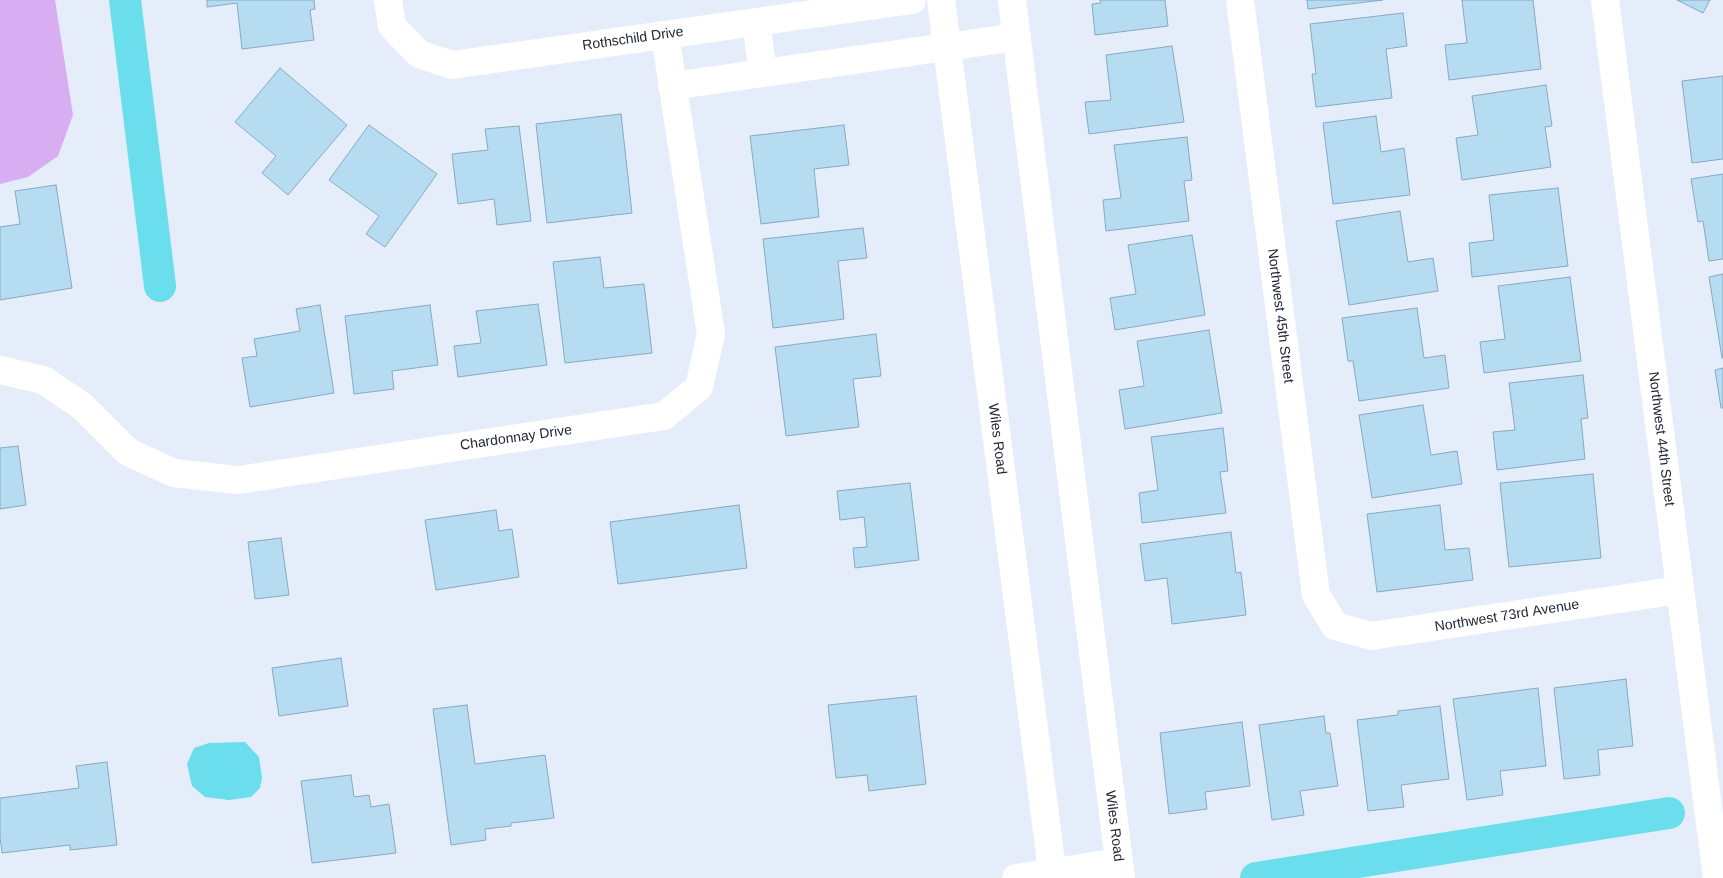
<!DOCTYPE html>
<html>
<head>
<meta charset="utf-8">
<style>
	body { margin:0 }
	canvas { display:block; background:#e5edfb }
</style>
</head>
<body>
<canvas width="1723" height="878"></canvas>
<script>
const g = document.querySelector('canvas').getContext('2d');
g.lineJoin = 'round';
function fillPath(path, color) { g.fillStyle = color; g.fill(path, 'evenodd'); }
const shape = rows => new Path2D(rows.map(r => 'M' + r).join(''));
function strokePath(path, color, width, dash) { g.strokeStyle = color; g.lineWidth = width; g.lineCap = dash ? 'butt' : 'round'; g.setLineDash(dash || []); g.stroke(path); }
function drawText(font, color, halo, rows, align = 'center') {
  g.font = font + ' Helvetica,sans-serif'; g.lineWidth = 4.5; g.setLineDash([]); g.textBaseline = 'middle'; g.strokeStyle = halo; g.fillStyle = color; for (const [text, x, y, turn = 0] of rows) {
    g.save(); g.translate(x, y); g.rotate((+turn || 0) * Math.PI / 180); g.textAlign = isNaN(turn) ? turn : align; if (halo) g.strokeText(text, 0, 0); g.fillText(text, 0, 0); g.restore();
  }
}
const green = shape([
	[0,0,55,0,73,115,58,156,28,177,0,184]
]);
const water = shape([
	[245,742,259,757,262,778,260,788,251,797,229,800,205,797,192,786,187,764,194,748,209,743]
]);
const canal = shape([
	[125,0,160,286],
	[1256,878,1669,813]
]);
const building = shape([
	[207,0,314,0,315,9,310,10,314,40,242,49,237,3,207,7,207,0],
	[1100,0,1165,0,1168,26,1095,35,1092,4,1101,3,1100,0],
	[1307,0,1383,0,1308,9,1307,0],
	[1462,0,1533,0,1541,69,1449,80,1445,45,1467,43,1462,0],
	[1677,0,1710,0,1703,13,1677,0],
	[1403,13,1407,46,1386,49,1392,98,1316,107,1312,74,1316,74,1310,24,1403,13],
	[1172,46,1184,122,1089,134,1085,102,1111,100,1106,55,1172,46],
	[280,68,347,125,288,195,262,173,276,156,235,122,280,68],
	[1723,76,1723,159,1692,163,1682,81,1723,76],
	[1546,85,1552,126,1545,127,1551,167,1462,180,1456,138,1478,135,1472,96,1546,85],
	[621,114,632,213,547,223,536,124,621,114],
	[1376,116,1381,152,1404,148,1410,195,1333,204,1323,123,1376,116],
	[369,125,437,174,385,247,366,234,379,216,329,180,369,125],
	[844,125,849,165,814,169,819,217,761,224,750,136,844,125],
	[519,126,531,221,497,225,494,199,458,204,452,154,488,150,485,129,519,126],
	[1187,137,1192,180,1184,181,1189,221,1106,231,1103,200,1121,198,1114,145,1187,137],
	[1723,174,1723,259,1709,261,1703,221,1698,222,1691,179,1723,174],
	[56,185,72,288,0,300,0,227,20,224,15,191,56,185],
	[1558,188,1568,266,1472,277,1469,243,1494,240,1489,195,1558,188],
	[1400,211,1408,262,1433,258,1438,291,1349,305,1336,221,1400,211],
	[863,228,867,258,838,261,844,319,773,328,763,239,863,228],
	[1192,235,1205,315,1115,330,1110,298,1136,294,1128,245,1192,235],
	[600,257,604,288,644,284,652,353,565,363,553,262,600,257],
	[1723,274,1723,358,1722,358,1709,277,1723,274],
	[1570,277,1581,361,1484,373,1480,342,1505,339,1498,286,1570,277],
	[538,304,547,365,458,377,454,346,481,343,476,311,538,304],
	[320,305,334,393,250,407,242,358,257,356,254,339,300,331,296,309,320,305],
	[430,305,438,365,392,371,394,389,354,394,345,316,430,305],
	[1417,308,1424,358,1445,355,1449,388,1359,401,1353,361,1348,361,1342,318,1417,308],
	[1209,330,1222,413,1125,429,1119,390,1144,386,1137,341,1209,330],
	[876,334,881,376,853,379,859,427,786,436,775,347,876,334],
	[1723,368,1723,408,1721,408,1715,370,1723,368],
	[1583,375,1588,418,1581,419,1585,459,1497,470,1493,432,1515,430,1509,383,1583,375],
	[1423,405,1431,455,1457,451,1462,484,1372,498,1359,415,1423,405],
	[1223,428,1228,471,1220,472,1226,513,1142,523,1139,493,1158,490,1151,437,1223,428],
	[18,446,26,505,0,509,0,448,18,446],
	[1593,474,1601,558,1509,567,1500,483,1593,474],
	[910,483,919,560,855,568,853,548,867,547,864,517,840,520,837,491,910,483],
	[739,505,747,568,618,584,610,522,739,505],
	[1440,505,1445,550,1469,548,1473,580,1377,592,1367,514,1440,505],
	[496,510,499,531,512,529,519,577,436,590,425,520,496,510],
	[1231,532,1236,573,1241,572,1246,615,1172,624,1167,578,1145,581,1140,544,1231,532],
	[281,538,289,595,255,599,248,542,281,538],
	[341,658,348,706,279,716,272,668,341,658],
	[1626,679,1633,746,1598,750,1600,775,1564,779,1554,688,1626,679],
	[1538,688,1546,766,1500,771,1503,795,1467,800,1453,699,1538,688],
	[916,696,926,784,869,791,867,775,836,778,828,705,916,696],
	[467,705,475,764,545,755,554,818,511,823,511,826,485,829,486,840,451,845,433,709,467,705],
	[1440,706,1449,779,1401,785,1404,807,1368,811,1357,720,1398,715,1398,711,1440,706],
	[1324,716,1326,733,1330,733,1338,786,1300,791,1304,815,1272,820,1259,725,1324,716],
	[1242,722,1250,786,1205,792,1207,809,1169,814,1160,733,1242,722],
	[107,762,117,845,70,850,70,845,2,853,0,837,0,798,79,788,76,766,107,762],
	[351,775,354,797,369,795,371,807,389,804,396,853,312,863,301,781,351,775]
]);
const minor = shape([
	[388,0,392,26,419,54,452,65,912,0],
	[1240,0,1316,595,1335,626,1371,636,1680,590],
	[1605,0,1717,878],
	[756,22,763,73],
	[672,86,1017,37],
	[0,370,43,380,82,406,128,452,174,473,238,480,664,416,699,387,711,334,665,35],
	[1016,878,1119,862]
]);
const major = shape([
	[941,0,1053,878],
	[1012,0,1121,878]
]);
const streetNames = [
	["Rothschild Drive",633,39,-8],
	["Northwest 45th Street",1280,316,83],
	["Chardonnay Drive",516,438,-8],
	["Wiles Road",997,439,83],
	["Northwest 44th Street",1661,439,83],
	["Northwest 73rd Avenue",1507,616,-9],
	["Wiles Road",1114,826,83]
];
fillPath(green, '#d8adf1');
fillPath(water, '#6bdeed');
strokePath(canal, '#6bdeed', 32);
fillPath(building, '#b6dcf2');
strokePath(building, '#86aabf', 1);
strokePath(minor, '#fff', 28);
strokePath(major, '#fff', 28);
drawText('14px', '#212834', '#fff', streetNames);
</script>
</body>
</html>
